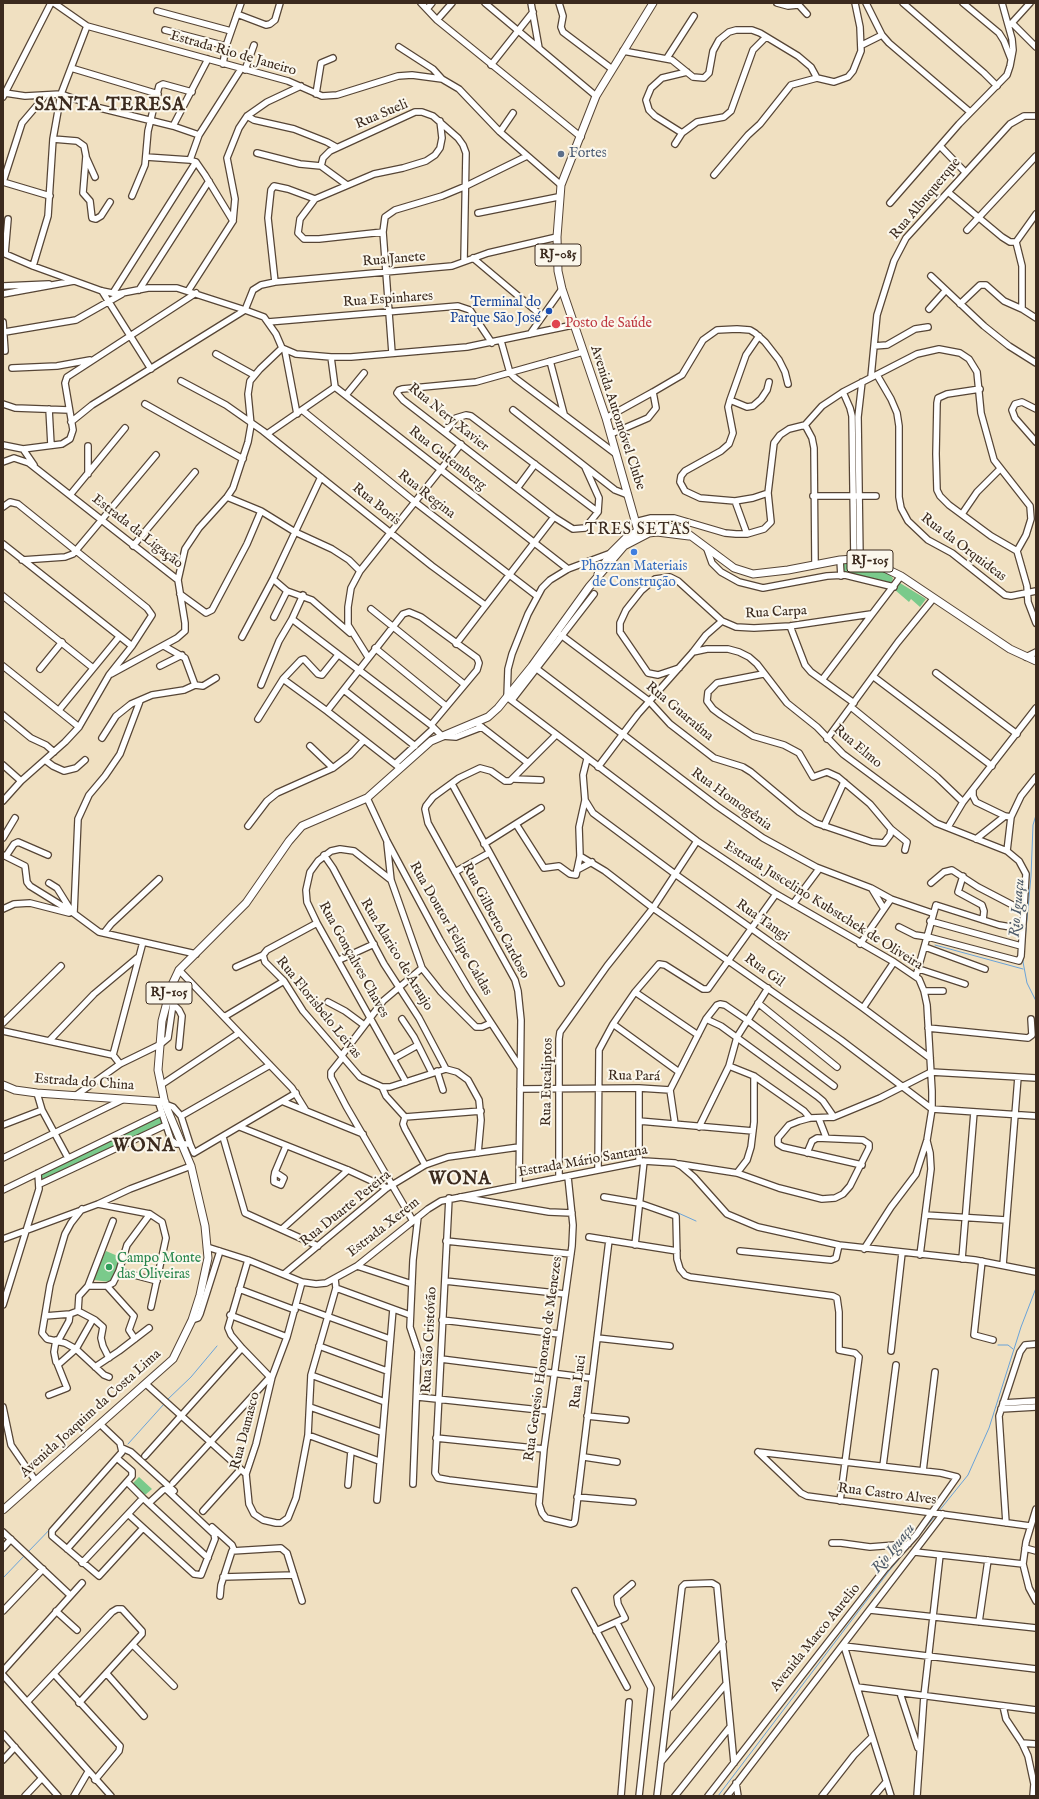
<!DOCTYPE html>
<html>
<head>
<meta charset="utf-8">
<style>
	body { margin:0 }
	#map { position:relative; width:1039px; height:1799px; overflow:hidden; background:#f0e0c1; font-family:"IM FELL English",serif }
	canvas { display:block }
	.frame { position:absolute; inset:0; border:4px solid #3b2a1e; pointer-events:none }
</style>
</head>
<body>
<div id="map">
<canvas width="1039" height="1799"></canvas>
<div class="frame"></div>
</div>
<script>
const g = document.querySelector('canvas').getContext('2d');
g.lineJoin = 'round';
function fillPath(path, color) { g.fillStyle = color; g.fill(path, 'evenodd'); }
const shape = rows => new Path2D(rows.map(r => 'M' + r).join(''));
function strokePath(path, color, width, dash) { g.strokeStyle = color; g.lineWidth = width; g.lineCap = dash ? 'butt' : 'round'; g.setLineDash(dash || []); g.stroke(path); }
function drawText(font, color, halo, rows, align = 'center') {
  g.font = font + ' "IM FELL English",serif'; g.lineWidth = 4; g.setLineDash([]); g.textBaseline = 'middle'; g.strokeStyle = halo; g.fillStyle = color; for (const [text, x, y, turn = 0] of rows) {
    g.save(); g.translate(x, y); g.rotate((+turn || 0) * Math.PI / 180); g.textAlign = isNaN(turn) ? turn : align; if (halo) g.strokeText(text, 0, 0); g.fillText(text, 0, 0); g.restore();
  }
}
const green = shape([
	[843,564,857,564,876,567,888,573,893,578,892,582,890,584,844,573],
	[900,583,926,599,920,607,911,599,909,602,895,590],
	[161,1115,164,1125,41,1181,39,1174],
	[106,1251,120,1257,114,1278,110,1282,94,1280,93,1277],
	[139,1477,152,1489,145,1495,132,1484]
]);
const stream = shape([
	[3,291,18,288],
	[1036,815,1033,825,1031,876,1023,962,1027,983,1036,1001],
	[935,945,1023,969],
	[676,1212,696,1221],
	[998,1345,1008,1345,1013,1349],
	[167,1400,191,1377,217,1346],
	[128,1444,164,1404],
	[939,1511,968,1475,972,1466,989,1428,1021,1327,1036,1288],
	[27,1553,57,1522],
	[3,1578,25,1555],
	[718,1796,889,1571,936,1515]
]);
const minor = shape([
	[54,3,87,26,288,81,322,96,337,95,398,76,412,75,442,79,459,89,500,132,561,185],
	[421,3,437,20,581,137],
	[485,3,596,96],
	[531,3,539,48],
	[559,3,563,16,561,27,563,32,612,69],
	[777,3,788,6,798,5],
	[797,3,807,14],
	[866,3,882,35,889,43,970,112],
	[903,3,984,73,997,86],
	[963,3,999,33,1004,41,1011,59],
	[427,9,432,3],
	[157,11,231,31],
	[237,14,266,25,270,24,275,20,280,3],
	[437,20,452,3],
	[1012,23,1036,47],
	[1010,25,1030,3],
	[165,30,226,46],
	[862,45,882,35],
	[399,47,433,69,442,79],
	[623,51,672,60,693,77,704,78,709,73,713,51,719,40,729,32,736,30,752,30,760,33,798,56,811,67,817,78,834,82,848,77,853,71,861,51,860,27,855,3],
	[667,58,694,16],
	[223,64,226,46,241,3],
	[491,65,533,12],
	[71,68,158,94],
	[245,70,254,45],
	[5,93,25,96,61,94,100,108,173,126,199,135],
	[316,94,321,63,333,58],
	[3,97,51,3],
	[247,116,254,120,294,129,327,142,336,147],
	[173,126,208,59],
	[500,132,513,113],
	[682,133,655,116,649,110,646,100,651,88,662,78,687,72],
	[53,139,77,141,84,146,86,156,83,193,90,201,92,218,96,219,101,216,110,202],
	[675,144,682,133,697,122,724,117,731,111,753,50,766,37],
	[940,146,965,172],
	[257,153,300,164,321,166],
	[86,157,95,177],
	[146,157,190,160,196,162,205,175,233,221],
	[190,160,199,135,241,69],
	[714,175,748,135,760,124,791,85,817,78],
	[3,182,22,123,45,96],
	[3,182,50,196],
	[347,185,321,166,323,158,330,151,415,112,422,112,433,116,458,138,463,145,466,153,464,261],
	[948,192,1002,237,1010,242,1016,242],
	[132,196,145,165,148,131,159,86,163,84,192,92],
	[315,199,300,219,298,233,304,239,319,239,383,232],
	[890,203,959,124,1007,75,1010,66,1013,50,1012,39,1002,3],
	[478,213,558,197],
	[967,230,1036,156],
	[3,253,33,266,102,291,117,294,148,288,177,288,245,310,264,317,276,334,282,348,296,354,331,357,351,357,467,347,573,325],
	[5,254,8,219],
	[473,258,542,316],
	[33,266,48,216,53,139,61,94,87,26],
	[931,276,984,326,1009,346,1036,363],
	[275,282,268,218,271,190,274,186,288,189,315,199,374,174,403,168,426,161,435,155,440,148,442,138,440,121],
	[3,286,49,284],
	[139,290,209,181],
	[102,291,151,369],
	[188,291,233,221,235,199,227,158,239,128,247,116,267,102,301,86],
	[113,293,196,162],
	[3,294,74,281],
	[960,304,980,285,986,285,1004,301,1022,309,1036,318],
	[929,309,946,290],
	[1022,309,1022,266,1016,242,1036,214],
	[3,322,5,351],
	[268,322,458,306,470,310,492,343],
	[5,332,76,320,122,294],
	[530,334,562,289],
	[759,336,746,355,730,400,728,407,733,433,729,444,721,451,685,471,681,476,680,482,685,491,700,498,735,501,753,498,768,493],
	[501,341,510,373,515,378,616,454],
	[874,346,887,345,915,329,928,327],
	[285,351,297,414],
	[583,352,476,382,402,389,399,390,397,393,403,400,554,517,573,529,585,528,598,512,599,498,585,467],
	[392,353,383,232,385,217,395,210,442,196,466,186,527,156],
	[216,354,254,375],
	[331,357,335,387,568,569],
	[550,361,564,414],
	[12,368,57,366,90,360],
	[877,375,891,399,897,413,899,426,899,497,901,508,908,521,928,540,952,553,1005,595,1011,596,1036,591],
	[871,377,877,315,894,261,906,238,1010,124,1024,116,1036,116],
	[181,381,226,405,263,431,432,566,485,605],
	[980,389,947,394,938,398,937,403,936,454,937,490,940,496,949,505,991,536,1017,551,1027,586,1028,602,1036,623],
	[843,392,850,408,852,416,854,559],
	[346,395,364,373],
	[730,400,747,407,753,406,761,399,767,390,769,382],
	[3,404,15,408,69,410],
	[145,404,243,459],
	[49,409,51,445],
	[1036,409,1022,402,1015,404,1012,410,1015,418,1036,442],
	[302,410,415,502,537,596],
	[513,410,615,490,628,495],
	[606,418,653,392,682,375,703,340,717,330,737,329,750,330,755,333,765,342,779,360,785,372,788,384],
	[71,422,92,405,245,310,253,290,261,285,275,282,452,266,488,253,557,237],
	[805,425,822,406,843,392,917,354,939,349,960,353,969,359,977,372,981,413,994,460,1030,506,1031,519,1026,535,1017,551],
	[805,425,812,438,814,448,815,564],
	[445,432,456,418,466,415,471,416,598,512],
	[267,434,335,387],
	[611,434,648,418,656,408,653,392],
	[3,445,23,449,34,465],
	[23,449,62,444,70,439,73,430,65,383,67,377,196,293],
	[3,462,14,458,29,463,178,580],
	[88,474,88,446],
	[518,487,535,464],
	[70,495,125,428],
	[813,496,876,496],
	[227,497,261,511,295,532,332,549,349,560,360,571],
	[735,501,747,534],
	[3,507,10,502,18,504,147,608,152,615,132,646,109,675,79,727,65,742,21,781,3,801],
	[962,514,977,492,1000,469],
	[639,521,651,518,674,518,725,533,736,534,747,534,764,529,771,522,768,493,774,443,780,435,789,429,805,425],
	[3,544,132,646],
	[133,546,195,472],
	[707,549,712,563,721,572,739,582,763,588,827,576,845,575,894,587],
	[611,553,568,569,550,580,542,588,528,614,512,654,508,669,507,697,697,841,776,894,894,962,919,979,924,991,927,1005,932,1091,932,1109,927,1140,916,1174,891,1207,864,1249],
	[860,559,858,417,862,382],
	[22,560,65,557,73,554,156,455],
	[840,560,841,576],
	[273,579,287,591,312,600,350,633],
	[180,594,206,613,212,610,247,544,261,511],
	[303,595,292,619,431,725,442,736,456,737,482,727],
	[3,596,93,668],
	[371,609,464,684],
	[274,617,287,591],
	[790,626,805,665,811,672,854,703],
	[561,635,649,701,670,724,714,758,743,767,751,772,799,812,816,823,872,842,884,843,890,835,891,829,870,804,838,777,827,772,813,777,799,753,784,745,753,736,721,715,713,709,707,701,708,692,717,683,763,674],
	[242,637,273,579,321,477],
	[456,644,554,517],
	[375,648,446,706],
	[693,652,707,649,728,649,739,652,749,657,757,664,787,703,817,727,843,754,936,823,1007,851,1019,861,1026,874,1021,956,1019,961,928,937,915,935,899,927],
	[368,657,348,625,348,607,351,588,360,571,461,444],
	[1026,657,1036,652],
	[3,666,79,727],
	[160,666,182,655],
	[679,668,658,675,648,673,620,632,620,623,626,610,641,591,655,579,670,577,678,581,722,621,736,627,754,628,790,626,871,614],
	[40,669,62,642],
	[537,669,717,806,763,838,816,867,871,888,891,899,932,913],
	[936,673,1017,734],
	[111,674,177,638,185,631,185,623,178,580,185,549,199,528,227,497,233,488,248,442,251,425,248,394,250,381,260,369,282,348],
	[874,677,992,766],
	[283,679,327,711,400,768],
	[822,680,901,576],
	[195,685,203,686,216,678],
	[261,685,279,641,292,619],
	[344,690,415,746],
	[512,700,594,594],
	[851,707,937,777,963,802],
	[59,710,119,637],
	[327,711,403,614,409,612,421,617,477,658,479,663,477,670,431,725],
	[3,715,31,738,46,745,54,752],
	[258,719,283,679,301,660,304,659,318,674,322,675,338,655],
	[479,725,528,763],
	[102,738,116,716,131,704,152,695,184,690,195,685,185,658,164,646],
	[827,739,898,642,933,599],
	[310,746,333,768],
	[45,760,53,766,64,771,76,768,85,760],
	[395,764,434,728],
	[3,765,21,781],
	[598,767,638,714,693,652,706,635,722,621],
	[514,779,541,780],
	[452,784,561,983],
	[973,790,973,796,976,802,1005,816,1011,817],
	[367,798,387,841,440,940,469,989,520,1067],
	[585,800,593,813,675,874,863,1008,930,1058],
	[516,824,544,868,559,866,570,874,576,875,580,856,579,827,585,800,583,775,587,759],
	[248,826,267,801,277,793,333,768,350,755,364,740],
	[824,826,844,782],
	[948,827,963,802,1036,708],
	[891,829,907,842,905,850],
	[3,838,15,818],
	[976,839,1005,816],
	[387,843,391,880,422,968,441,992,476,1027,482,1027,491,1023],
	[484,844,541,808],
	[1007,851,1011,817,1021,796,1036,777],
	[3,855,25,866,27,882,30,886,72,912],
	[324,855,333,868,384,964,419,1018,446,1069],
	[6,856,14,844,18,842,48,855],
	[580,856,605,871,653,908,841,1040,932,1109,1036,1116],
	[577,870,592,862],
	[455,872,489,853],
	[963,876,958,892,982,905,984,911,983,920],
	[391,880,354,851,340,849,331,851,318,861,310,872,306,890,307,902,317,923,406,1082],
	[49,883,57,888,72,912,99,932,196,954],
	[931,883,944,872,952,870,978,887,1024,911],
	[872,889,884,909],
	[793,904,819,869],
	[3,909,14,904,30,903,69,913],
	[74,913,78,819,89,795,105,776,120,754,140,701],
	[930,921,1021,946],
	[104,933,111,924,159,879],
	[860,944,891,899],
	[925,947,985,969],
	[263,955,265,962,284,981,303,1011,360,1077,382,1087,390,1087,446,1069],
	[339,960,374,944],
	[236,967,263,955,267,950,317,923],
	[919,969,965,984],
	[179,970,292,1088,305,1109],
	[916,976,936,905,999,925,1022,929],
	[924,991,943,991],
	[635,992,698,1035],
	[171,1002,179,1010,182,1016,179,1047],
	[328,1002,345,1011,364,1025],
	[758,1003,837,1067],
	[863,1008,894,962],
	[224,1017,284,981],
	[402,1019,414,1037,432,1073],
	[706,1019,721,1026,817,1096,823,1101,834,1117],
	[3,1023,61,966],
	[613,1024,679,1072],
	[928,1028,1028,1038,1032,1035,1031,1019],
	[3,1031,113,1055,120,1064],
	[49,1041,94,994,137,958],
	[162,1043,168,1038,173,1004,179,988],
	[113,1055,143,942],
	[342,1055,383,1001,422,968],
	[343,1057,331,1072,331,1077,346,1106,413,1221],
	[393,1059,418,1045],
	[729,1066,737,1037,768,988],
	[446,1069,457,1072,468,1080,479,1100,481,1120,478,1153],
	[437,1071,443,1090],
	[161,1085,239,1033],
	[382,1087,386,1096,405,1117,403,1124,405,1129,425,1165],
	[520,1089,639,1088,670,1090,706,1019,717,1005,720,1004,725,1005,747,1020,834,1086],
	[670,1090,675,1124],
	[37,1093,42,1110,68,1158],
	[75,1096,120,1064,159,1045],
	[158,1101,171,1140,176,1144,190,1144,181,1116,173,1107,165,1104],
	[284,1102,363,1134],
	[181,1116,270,1065],
	[405,1117,481,1111],
	[819,1119,826,1137],
	[639,1121,753,1131],
	[3,1125,42,1110],
	[240,1127,348,1170,387,1188],
	[699,1127,729,1066,754,1076,804,1111,810,1118],
	[223,1137,245,1213,318,1246],
	[190,1144,194,1153,296,1093],
	[3,1158,122,1100],
	[639,1162,639,1088],
	[679,1164,737,1173,779,1188,822,1199,835,1198,843,1194,850,1186,869,1148,869,1144,863,1140,817,1138,812,1141,807,1153],
	[862,1165,783,1147,778,1144,778,1138,789,1125,799,1121,810,1118,834,1117,880,1098,931,1072,1036,1078],
	[598,1170,599,1050,613,1024,635,992,659,964,665,965,703,989,708,989,776,894],
	[275,1172,284,1178,281,1185,274,1182,274,1177,275,1172,286,1146],
	[737,1173,747,1160,751,1147,754,1122,754,1076],
	[568,1177,573,1225,572,1246,544,1449,539,1504,542,1513,546,1518,571,1524,574,1523,575,1520,609,1240],
	[559,1178,559,1039,560,1032,607,966,653,908,697,841],
	[40,1184,166,1125],
	[519,1185,521,1020,518,991,515,980,428,823,425,809,426,806,433,797,459,778,480,768,491,771,505,781,510,781,556,735],
	[3,1190,161,1113],
	[460,1197,549,1212,572,1213],
	[604,1197,639,1203,676,1216,677,1259,680,1269,685,1275,690,1277,833,1296,837,1298,839,1312,839,1350,855,1353,859,1357,840,1501],
	[449,1198,435,1473,438,1478,449,1480,540,1491],
	[98,1204,150,1214,162,1222,166,1238,151,1307],
	[82,1209,71,1223,65,1234,50,1285,42,1333,47,1339,65,1343,76,1349,104,1375,109,1377],
	[925,1215,1006,1220],
	[282,1229,348,1170],
	[589,1237,677,1251],
	[3,1239,98,1204,130,1189,191,1166],
	[446,1241,571,1254],
	[635,1245,644,1161],
	[207,1247,248,1260,302,1282,316,1284,326,1283,357,1266,428,1209,441,1201,644,1161,675,1163,681,1166,694,1177,727,1214,758,1227,839,1245,975,1260,1036,1272],
	[740,1251,831,1260,836,1258,839,1245],
	[920,1255,931,1169,930,1153,927,1141],
	[962,1259,974,1112],
	[248,1260,228,1328,231,1335,242,1348,270,1377,272,1377],
	[982,1261,974,1335,993,1340],
	[1003,1265,1018,1077],
	[357,1266,412,1284],
	[119,1271,157,1281],
	[284,1274,387,1188,425,1165,448,1157,519,1147],
	[445,1281,565,1294],
	[302,1282,287,1337,272,1377,256,1444,246,1474,249,1504,254,1514,263,1520,276,1523,281,1523,288,1518,296,1498,308,1435,311,1375,336,1288,335,1279],
	[88,1286,107,1286,113,1283,119,1271,127,1245,150,1214],
	[107,1286,134,1316,129,1330,135,1339],
	[336,1288,410,1315],
	[239,1289,295,1310],
	[3,1305,39,1189,38,1173],
	[296,1305,390,1339],
	[78,1311,79,1296,88,1286,113,1221],
	[230,1315,287,1337],
	[45,1316,70,1314,78,1311,95,1320,103,1327,101,1338,103,1346,109,1358],
	[192,1320,198,1318,200,1314,220,1251],
	[442,1320,559,1334],
	[597,1338,670,1346],
	[56,1340,54,1352,56,1362,59,1364,76,1349,93,1319],
	[58,1341,69,1321,70,1314],
	[319,1346,387,1371],
	[891,1351,902,1253],
	[441,1359,591,1378],
	[95,1367,119,1351,149,1328],
	[311,1375,385,1402],
	[146,1384,246,1474],
	[49,1395,67,1388,57,1363],
	[418,1397,549,1411],
	[1003,1403,1036,1401],
	[3,1407,11,1445,35,1480],
	[310,1407,381,1432],
	[1001,1409,1036,1407],
	[587,1416,626,1420],
	[100,1424,120,1443,122,1452,52,1531,52,1536,99,1576,143,1528],
	[308,1435,379,1461],
	[436,1438,544,1449],
	[122,1448,131,1452,174,1491],
	[758,1452,801,1493,807,1496,1030,1526],
	[145,1456,242,1348],
	[584,1457,617,1462],
	[883,1466,896,1365],
	[923,1471,935,1372],
	[127,1482,143,1498],
	[173,1483,270,1377],
	[413,1484,418,1351,410,1327,413,1260,418,1217],
	[348,1485,351,1451],
	[577,1497,633,1502],
	[377,1500,393,1309],
	[1036,1509,1026,1542,1023,1564,1029,1588,1036,1601],
	[203,1511,240,1470],
	[128,1514,194,1574,201,1575,215,1539,214,1534,166,1489,163,1490,149,1503],
	[1006,1523,999,1416,1020,1352,1025,1345,1036,1344],
	[212,1527,232,1545,234,1550],
	[3,1532,70,1595],
	[832,1543,841,1543,870,1547,908,1544],
	[3,1548,11,1539],
	[1025,1548,1036,1551],
	[67,1549,132,1476,132,1471,118,1459],
	[915,1552,1023,1564],
	[82,1563,143,1498,208,1558],
	[223,1577,294,1575],
	[575,1591,627,1687],
	[220,1596,221,1585,232,1551,281,1548,287,1553,302,1601],
	[870,1610,1036,1628],
	[3,1611,43,1569],
	[56,1611,77,1630],
	[979,1622,988,1560],
	[617,1623,651,1688,639,1796],
	[596,1631,625,1618,618,1604,617,1597,632,1584],
	[133,1645,174,1686],
	[3,1671,82,1583],
	[54,1674,120,1746,119,1751,95,1780],
	[107,1674,144,1716],
	[3,1675,111,1796],
	[857,1687,1036,1710],
	[900,1693,918,1748],
	[27,1702,112,1612,117,1609,122,1609,142,1631,142,1634,79,1703],
	[1003,1706,1006,1719,1022,1743,1028,1756,1034,1784,1033,1796],
	[669,1708,723,1642],
	[3,1734,58,1796],
	[1022,1743,1036,1744],
	[3,1760,15,1747],
	[661,1762,726,1684],
	[736,1783,738,1796],
	[25,1796,42,1778],
	[74,1796,88,1772],
	[621,1796,629,1702],
	[657,1796,682,1587,685,1584,712,1583,717,1586,734,1763],
	[675,1796,730,1727],
	[708,1796,885,1569,916,1535,957,1477,941,1473,758,1452],
	[727,1796,943,1514],
	[822,1796,854,1755,871,1738],
	[874,1796,886,1782],
	[891,1796,844,1646,1036,1669],
	[917,1796,924,1696,940,1555]
]);
const major = shape([
	[638,531,606,418,562,289,558,271,557,237,561,185,596,96,653,3],
	[598,574,611,553,626,538,638,531,656,526,676,528,683,530,734,568,753,574,788,570,840,560,854,559,872,562,901,576,1010,649,1036,661],
	[3,1085,15,1090,37,1093,165,1102],
	[3,1510,173,1359,192,1320,200,1295,208,1258,205,1226,191,1166,165,1104,158,1070,162,1021,171,987,179,970,246,903,289,841,302,826,367,798,431,741,488,717,498,708,532,666,589,587,624,546,649,533,657,532,689,536]
]);
const markers = [
	[561,154,4,"#5c6f8a"],
	[549,311,4,"#1a4fb4"],
	[556,324,5,"#e0444e"],
	[634,552,4,"#3f7fe0"],
	[109,1267,4,"#2e9e5b"]
];
const shields = [
	[558,255,46],
	[870,561,46],
	[169,993,46]
];
const shieldNames = [
	["RJ-085",558,255],
	["RJ-105",870,561],
	["RJ-105",169,993]
];
const streetNames = [
	["Estrada Rio de Janeiro",233,54,16],
	["Rua Sueli",382,115,-23],
	["Rua Albuquerque",926,199,-50],
	["Rua Janete",394,260,-5],
	["Rua Espinhares",388,300,-4],
	["Rua Nery Xavier",448,418,39],
	["Avenida Automóvel Clube",617,418,72],
	["Rua Gutemberg",447,459,38],
	["Rua Regina",426,495,38],
	["Rua Boris",376,505,39],
	["Estrada da Ligação",137,532,38],
	["Rua da Orquideas",963,548,37],
	["Rua Carpa",776,613,-3],
	["Rua Guaraúna",679,712,40],
	["Rua Elmo",857,747,40],
	["Rua Homogênia",731,800,36],
	["Estrada Juscelino Kubstchek de Oliveira",823,906,32],
	["Rua Gilberto Cardoso",495,921,62],
	["Rua Tangi",762,921,35],
	["Rua Doutor Felipe Caldas",450,929,60],
	["Rua Alarico de Araujo",396,955,59],
	["Rua Gonçalves Chaves",353,960,61],
	["Rua Gil",764,971,36],
	["Rua Florisbelo Leivas",318,1008,51],
	["Rua Pará",634,1077,1],
	["Rua Eucaliptos",548,1082,-89],
	["Estrada do China",84,1083,4],
	["Estrada Mário Santana",583,1162,-10],
	["Rua Duarte Pereira",346,1209,-39],
	["Estrada Xerem",384,1228,-38],
	["Rua São Cristóvão",430,1340,-87],
	["Rua Genesio Honorato de Menezes",544,1359,-82],
	["Rua Luci",579,1382,-83],
	["Avenida Joaquim da Costa Lima",91,1414,-42],
	["Rua Damasco",246,1431,-75],
	["Rua Castro Alves",887,1495,7],
	["Avenida Marco Aurelio",816,1638,-51]
];
const serviceNames = [
	["Fortes",569,154]
];
const transitNames = [
	["Terminal do",541,303],
	["Parque São José",541,319]
];
const healthNames = [
	["Posto de Saúde",565,324]
];
const shopNames = [
	["Phozzan Materiais",634,567],
	["de Construção",634,583]
];
const leisureNames = [
	["Campo Monte",117,1259],
	["das Oliveiras",117,1275]
];
const waterNames = [
	["Rio Iguaçu",1018,908,-85],
	["Rio Iguaçu",894,1549,-51]
];
const quarterNames = [
	["TRES SETAS",638,531]
];
const districtNames = [
	["SANTA TERESA",110,106],
	["WONA",144,1147],
	["WONA",460,1180]
];
fillPath(green, '#7aca8b');
strokePath(stream, '#69a2d8', 1);
strokePath(minor, '#564536', 8);
strokePath(major, '#564536', 9);
strokePath(minor, '#fff', 5.5);
strokePath(major, '#fff', 7);
for (const [x, y, r, color] of markers) { const dot = new Path2D(); dot.arc(x, y, r, 0, 2 * Math.PI); g.fillStyle = color; g.fill(dot); strokePath(dot, '#fbf7ec', 1.5); }
for (const [x, y, w] of shields) { const box = new Path2D(); box.roundRect(x - w / 2, y - 11, w, 22, 3); g.fillStyle = '#fbf7ec'; g.fill(box); strokePath(box, '#3b2a1e', 1); }
drawText('bold 13px', '#3b2a1e', null, shieldNames);
drawText('14px', '#3b2a1e', '#fbf7ec', streetNames);
drawText('14px', '#4e5e75', '#fbf7ec', serviceNames, 'left');
drawText('14px', '#164399', '#fbf7ec', transitNames, 'right');
drawText('14px', '#be3a42', '#fbf7ec', healthNames, 'left');
drawText('14px', '#366cbe', '#fbf7ec', shopNames);
drawText('14px', '#27864d', '#fbf7ec', leisureNames, 'left');
drawText('italic 15px', '#4d5a68', '#fbf7ec', waterNames);
g.letterSpacing = '1px';
drawText('16px', '#3b2a1e', '#fbf7ec', quarterNames);
g.letterSpacing = '0px';
g.letterSpacing = '1px';
drawText('bold 18px', '#3b2a1e', '#fbf7ec', districtNames);
g.letterSpacing = '0px';
</script>
</body>
</html>
